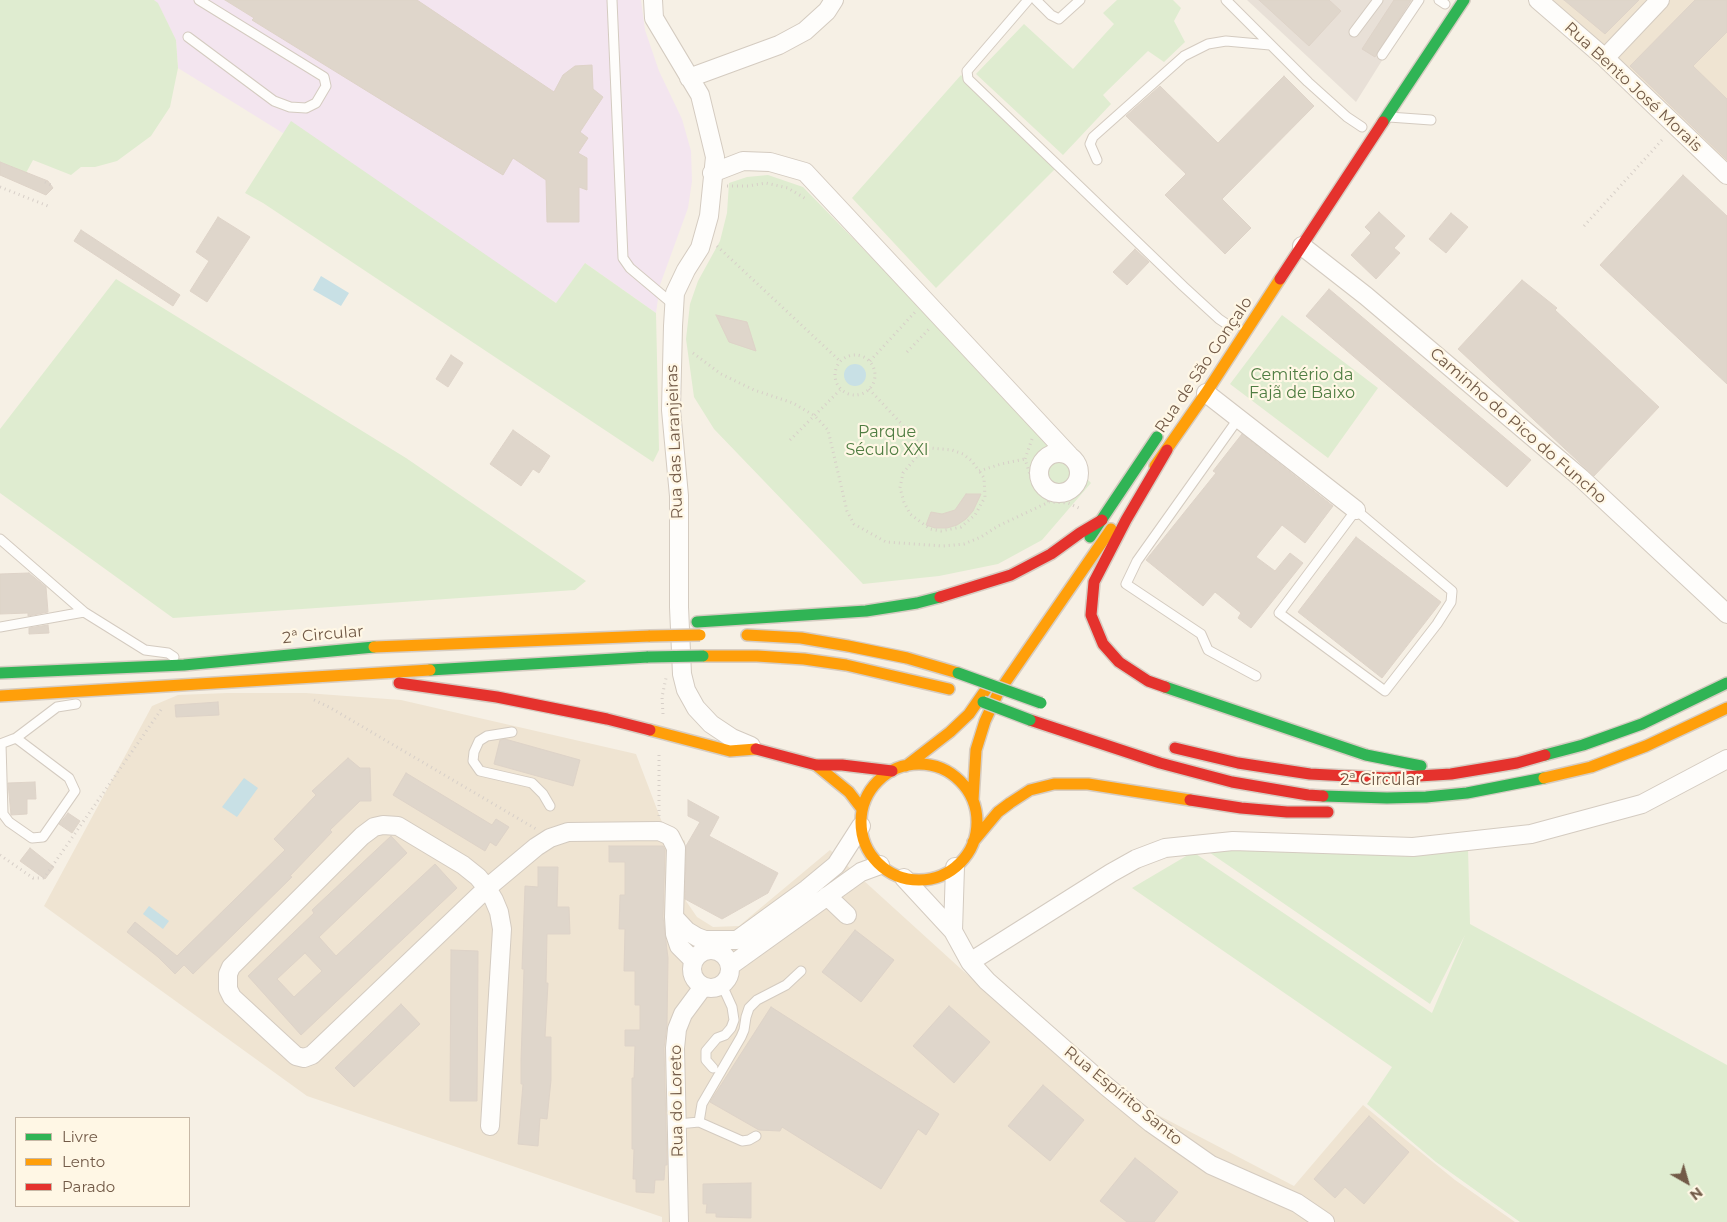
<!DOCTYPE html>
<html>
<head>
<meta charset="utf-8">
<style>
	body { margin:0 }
	#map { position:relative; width:1727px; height:1222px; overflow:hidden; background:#f6f0e5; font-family:Montserrat,sans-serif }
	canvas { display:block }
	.legend { position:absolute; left:15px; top:1117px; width:175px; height:90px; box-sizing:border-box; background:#fff7e5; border:1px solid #c7b8a6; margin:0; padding:6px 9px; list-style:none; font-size:15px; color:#725a47 }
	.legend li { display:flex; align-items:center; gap:10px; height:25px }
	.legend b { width:25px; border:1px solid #c7b8a6 }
	.north { position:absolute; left:1662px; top:1157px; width:50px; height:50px; -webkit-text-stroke:4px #fff7e5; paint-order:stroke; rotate:142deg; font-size:14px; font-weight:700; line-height:20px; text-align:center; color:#725a47 }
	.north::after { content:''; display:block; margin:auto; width:18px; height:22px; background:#725a47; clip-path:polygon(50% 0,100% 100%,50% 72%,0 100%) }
</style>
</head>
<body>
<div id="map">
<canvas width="1727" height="1222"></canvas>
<ul class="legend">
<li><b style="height:6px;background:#30b455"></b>Livre</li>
<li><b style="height:6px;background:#ff9f0a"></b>Lento</li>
<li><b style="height:6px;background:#e5322d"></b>Parado</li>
</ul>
<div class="north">N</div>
</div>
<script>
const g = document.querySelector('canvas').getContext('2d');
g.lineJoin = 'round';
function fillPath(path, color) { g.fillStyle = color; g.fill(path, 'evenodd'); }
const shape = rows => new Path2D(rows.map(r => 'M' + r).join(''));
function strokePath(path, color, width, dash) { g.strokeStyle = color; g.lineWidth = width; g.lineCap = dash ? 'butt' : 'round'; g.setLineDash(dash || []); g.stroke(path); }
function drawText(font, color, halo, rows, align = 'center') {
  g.font = font + ' Montserrat,sans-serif'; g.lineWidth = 4.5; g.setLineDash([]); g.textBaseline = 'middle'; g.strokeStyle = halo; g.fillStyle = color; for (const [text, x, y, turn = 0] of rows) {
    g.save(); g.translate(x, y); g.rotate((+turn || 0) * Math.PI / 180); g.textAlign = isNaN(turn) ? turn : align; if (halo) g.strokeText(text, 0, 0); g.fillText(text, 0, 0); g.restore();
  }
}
const residential = shape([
	[1538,0,1727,0,1727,175],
	[227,693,306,693,401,700,636,754,663,825,685,841,686,901,697,917,713,927,739,926,830,850,961,969,1089,1079,1294,1186,1363,1105,1455,1180,1515,1222,662,1222,662,1217,307,1096,44,906,152,706,178,695]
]);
const industrial = shape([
	[1247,0,1420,0,1356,102]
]);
const education = shape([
	[154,0,641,0,645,30,659,71,682,119,691,151,692,181,688,208,660,285,656,313,585,263,557,303,178,68,176,40,158,4]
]);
const green = shape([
	[0,0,154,0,158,3,176,40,178,68,170,107,151,136,117,161,95,167,81,167,71,175,33,160,26,173,0,162],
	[1117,0,1173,0,1181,8,1174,21,1185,42,1164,62,1148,51,1103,95,1111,104,1063,155,976,74,1024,24,1073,69,1114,24,1103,13],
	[961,75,1058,166,936,288,852,198],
	[291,121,556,303,585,263,656,313,659,450,653,462,263,203,245,193],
	[768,175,803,187,1091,483,1042,540,998,564,939,576,863,584,714,429,694,397,686,339,690,304,698,281,720,241,727,213,729,183,747,177],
	[116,279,406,458,586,581,575,590,173,618,0,493,0,429],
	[1282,315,1378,388,1328,458,1230,384],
	[1203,848,1468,848,1470,924,1727,1065,1727,1222,1520,1222,1436,1162,1367,1104,1392,1067,1132,888,1193,852,1432,1013,1465,935,1430,1004]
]);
const water = shape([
	[321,276,349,293,341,306,313,290],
	'844 375a11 11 0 1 1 22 0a11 11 0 1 1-22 0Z',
	[244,778,258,788,237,817,222,807],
	[149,906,169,921,163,929,143,914]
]);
const building = shape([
	[225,0,417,0,554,92,563,75,575,66,592,65,593,89,603,97,580,132,588,138,578,153,587,158,587,190,579,187,579,222,547,222,546,180,513,158,503,175,252,20,254,18,225,0],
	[1259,0,1329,0,1341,11,1309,46,1259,0],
	[1394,0,1411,0,1375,57,1362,49,1394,0],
	[1564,0,1639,0,1605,34,1564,0],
	[1695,0,1727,0,1727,32,1693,66,1727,99,1727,160,1630,66,1695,0],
	[1284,76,1314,106,1222,199,1251,228,1225,254,1165,195,1186,174,1126,116,1160,86,1218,143,1284,76],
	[0,162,48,181,53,188,46,195,0,175,0,162],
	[1683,175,1727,216,1727,384,1600,265,1683,175],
	[1379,212,1405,236,1394,248,1400,253,1376,279,1351,255,1371,233,1365,227,1379,212],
	[1451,213,1468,227,1446,253,1429,239,1451,213],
	[218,217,250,237,207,302,190,291,209,261,196,252,218,217],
	[81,230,180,295,173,306,74,241,81,230],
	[1135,249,1149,262,1127,285,1113,272,1135,249],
	[1522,280,1557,308,1555,310,1659,407,1594,476,1458,349,1522,280],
	[1329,289,1531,460,1507,487,1306,316,1329,289],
	[716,315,747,322,756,351,729,342,716,315],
	[451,355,463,363,448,387,436,379,451,355],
	[513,430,550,456,539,473,533,469,521,486,490,464,513,430],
	[1242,434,1333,506,1305,543,1282,525,1256,557,1275,571,1290,553,1303,563,1251,628,1238,618,1241,613,1215,592,1203,606,1146,560,1216,473,1213,471,1242,434],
	[966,494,981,494,973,511,966,519,957,525,947,528,935,528,926,525,931,512,942,514,955,510,966,494],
	[1356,537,1441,602,1382,678,1298,612,1356,537],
	[29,573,46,587,48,612,28,616,28,613,0,614,0,574,29,573],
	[48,625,49,633,29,634,29,628,48,625],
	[218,702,219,715,176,717,175,705,218,702],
	[505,739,580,760,573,786,494,764,500,740,505,739],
	[348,758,360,768,370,768,371,801,360,801,330,830,332,832,290,876,292,877,193,974,184,965,175,974,158,957,127,932,135,922,177,956,285,850,274,839,316,795,312,791,348,758],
	[406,773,492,825,496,819,509,827,496,846,490,842,485,851,393,795,406,773],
	[35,782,36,799,27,799,27,814,11,815,8,783,35,782],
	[688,800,719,817,709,836,778,873,768,893,722,919,685,899,686,846,700,822,688,816,688,800],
	[68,813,80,821,72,833,59,824,68,813],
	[391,836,407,853,319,937,336,956,435,864,457,888,301,1035,248,976,314,913,312,910,391,836],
	[305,953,322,971,294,997,277,979,305,953],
	[609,846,663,846,665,850,663,917,668,958,667,1024,664,1048,667,1165,665,1165,664,1180,655,1180,654,1193,636,1192,636,1179,633,1179,634,1149,632,1149,632,1078,634,1078,635,1046,625,1046,625,1030,640,1030,640,1005,635,1005,635,971,624,971,625,929,619,929,620,895,625,895,625,862,609,862,609,846],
	[30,848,54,867,45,879,20,861,30,848],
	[538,867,558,867,557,907,569,907,570,934,547,934,546,983,548,983,545,1037,551,1037,551,1080,547,1119,540,1118,538,1146,518,1144,523,1084,521,1084,521,1061,524,969,522,969,525,886,538,887,538,867],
	[855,930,894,960,861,1002,822,972,855,930],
	[451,950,478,951,477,1101,450,1101,451,950],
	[401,1004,420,1024,354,1087,335,1068,401,1004],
	[949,1006,990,1042,954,1083,913,1046,949,1006],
	[771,1007,939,1114,926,1135,918,1129,881,1189,782,1127,780,1131,759,1130,710,1102,771,1007],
	[1043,1085,1084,1120,1050,1161,1008,1126,1043,1085],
	[1369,1116,1409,1152,1364,1204,1345,1187,1335,1198,1314,1179,1369,1116],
	[1135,1158,1178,1192,1154,1222,1127,1222,1100,1201,1135,1158],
	[751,1183,751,1218,716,1217,716,1213,706,1213,707,1204,703,1204,703,1184,751,1183]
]);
const path = shape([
	[45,182,51,185],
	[727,186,748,186,766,183,788,188,806,199],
	[0,187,48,206],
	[1584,226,1663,139],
	[717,246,841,362],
	[907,352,929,329],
	[693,353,721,374,754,390,793,403,815,416,828,430,847,511,854,524,886,542,943,546,964,544,981,537,998,526,1049,502,1068,503,1081,509],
	'835 375a20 20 0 1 1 40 0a20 20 0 1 1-40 0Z',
	[870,361,916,311],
	[869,389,926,450],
	[1032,439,1025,459,1033,484,1049,502],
	[790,440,840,390],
	[980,472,984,478,985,497,975,515,961,527,941,531,930,529,910,514,904,502,900,488,903,473,919,454,931,448,952,450,963,454,972,461,979,471,1001,464,1025,459],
	[314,700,329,707,536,829],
	[663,714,662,697,666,678],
	[659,816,659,754],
	[0,855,33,878,44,878,163,707]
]);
const lane = shape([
	[612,0,623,258,630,268,674,305],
	[1028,0,967,71,968,79,1183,286,1219,319,1231,327],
	[1036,0,1051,15,1059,19,1080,0],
	[1226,0,1308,82,1347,117,1362,127],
	[1439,0,1445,4],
	[1354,32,1378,0],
	[188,37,274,101,290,107,306,108,316,103,326,86,324,77,199,0],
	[1382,55,1419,0],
	[1389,117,1431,120],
	[1097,160,1090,144,1093,137,1184,56,1208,44,1226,41,1270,45],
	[1238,419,1137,561,1126,584,1201,634,1208,650,1256,676],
	[1356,510,1452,591,1451,602,1437,624,1385,691,1279,613,1356,510],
	[0,539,84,612],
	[0,627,84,612,145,650,168,653,174,657],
	[512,732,487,736,479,741,474,752,473,761,480,771,532,783,543,794,550,806],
	[0,744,16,738,57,707,76,704],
	[1,744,3,814,9,822,32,838,43,837,75,791,69,778,16,738],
	[713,1068,706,1060,706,1051,717,1038,725,1035,731,1028,734,1020,732,1007,722,985],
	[699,1122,702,1104,741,1037,744,1030,746,1017,749,1008,757,1000,786,985,801,971],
	[678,1124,699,1122,742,1141,749,1140,756,1136]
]);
const street = shape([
	[653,0,654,18,700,95,715,157,709,216,700,248,686,270,675,293,673,326,671,410,679,496,679,607,682,674,686,690,696,708,711,724,732,738,751,746],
	[1538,0,1605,58,1727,175],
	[1605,58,1660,0],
	[689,78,779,45,805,31,827,11,834,0],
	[712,173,743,161,770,162,805,172,1069,455],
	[1302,246,1366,296,1581,478,1727,614],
	[1206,393,1356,510],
	'1039 473a20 20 0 1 1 40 0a20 20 0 1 1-40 0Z',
	[904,878,953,931,970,962,987,981,1106,1086,1151,1123,1211,1165,1297,1203,1325,1222],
	[827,896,847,915],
	[674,917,687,931,697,937,705,940,737,940,807,889,836,865,861,826],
	[953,931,955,867],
	'692 969a19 19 0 1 1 38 0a19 19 0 1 1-38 0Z',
	[970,962,1111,873,1136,859,1165,848,1233,841,1413,847,1531,834,1642,804,1727,759],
	[730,966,861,872,880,865],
	[490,1126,502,929,499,912,494,900,487,888,478,877,463,865,398,826,383,825,374,827,362,836,231,967,228,974,228,989,232,997,296,1056,304,1058,312,1055,487,888,536,847,550,838,568,832,659,831,670,836,676,848,674,917,675,934,679,946,693,960],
	[679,1222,675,1048,677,1029,683,1014,703,987]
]);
const fast = shape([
	[1383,122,1464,0],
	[1090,537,1157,437],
	[697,622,866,611,917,603,940,597],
	[430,670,648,657],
	[0,673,184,665,374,647],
	[1165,687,1366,755,1421,766],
	[1545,755,1583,745,1642,724,1727,683],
	[1323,796,1387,798,1426,797,1467,793,1544,778]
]);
const slow = shape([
	[1155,466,1206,393,1280,279],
	[747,635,801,638,848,646,907,658,958,673],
	[374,647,650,636],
	[703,656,757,656,804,659,846,665,949,689],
	[0,696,430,670],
	[650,730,730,751,756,749],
	'861 822a58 58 0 1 1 116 0a58 58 0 1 1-116 0Z',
	[816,765,849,792,862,809],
	[906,766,950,732,969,714,987,688],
	[1544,778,1591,767,1646,746,1727,708],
	[973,800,976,750,985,721,998,693,1111,529],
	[973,842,998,812,1010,803,1030,790,1054,784,1088,784,1190,800]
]);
const jam = shape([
	[1280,279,1383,122],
	[940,597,1011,575,1051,554,1080,533,1102,520],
	[399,683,497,697,607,719,650,730],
	[1165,687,1148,681,1119,662,1103,644,1091,615,1094,582,1126,520,1167,450],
	[1030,720,1160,763,1232,782,1308,795,1323,796],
	[1175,748,1238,763,1310,774,1386,778,1451,774,1517,763,1545,755],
	[756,749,816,765,842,765,892,771],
	[1190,800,1241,808,1287,812,1328,812]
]);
const fastBridge = shape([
	[648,657,703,656],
	[958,673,1041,703],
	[983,702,1030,720]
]);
const slowBridge = shape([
	[650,636,700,635]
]);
const streetNames = [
	["Rua Bento José Morais",1633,87,43],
	["Rua de São Gonçalo",1204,365,-56],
	["Caminho do Pico do Funcho",1518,426,41],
	["Rua das Laranjeiras",675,442,-92],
	["2ª Circular",323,635,-5],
	["2ª Circular",1381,780],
	["Rua Espírito Santo",1123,1096,39],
	["Rua do Loreto",677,1101,-91]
];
const parkNames = [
	["Cemitério da",1302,375],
	["Fajã de Baixo",1302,393],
	["Parque",887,432],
	["Século XXI",887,450]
];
fillPath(residential, '#efe4d2');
fillPath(industrial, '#e8e0d7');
fillPath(education, '#f3e5ef');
fillPath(green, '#dfecd0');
fillPath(water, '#c8e0e5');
fillPath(building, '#dfd6cb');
strokePath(building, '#ded3c8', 1);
strokePath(lane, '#d4cbc0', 11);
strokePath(street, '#d4cbc0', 20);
strokePath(fast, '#d6ccc2', 14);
strokePath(slow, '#d6ccc2', 14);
strokePath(jam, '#d6ccc2', 14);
strokePath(path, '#d7cfc8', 3, [1, 4]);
strokePath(lane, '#fefdfb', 9);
strokePath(street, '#fefdfb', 18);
strokePath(fast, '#30b455', 11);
strokePath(slow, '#ff9f0a', 11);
strokePath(jam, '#e5322d', 11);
strokePath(fastBridge, '#d5ccc3', 14, []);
strokePath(slowBridge, '#d5ccc3', 14, []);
strokePath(fastBridge, '#30b455', 11);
strokePath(slowBridge, '#ff9f0a', 11);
drawText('16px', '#725a47', '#fff7e5', streetNames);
drawText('16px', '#4f7d42', '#fff7e5', parkNames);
</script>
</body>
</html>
